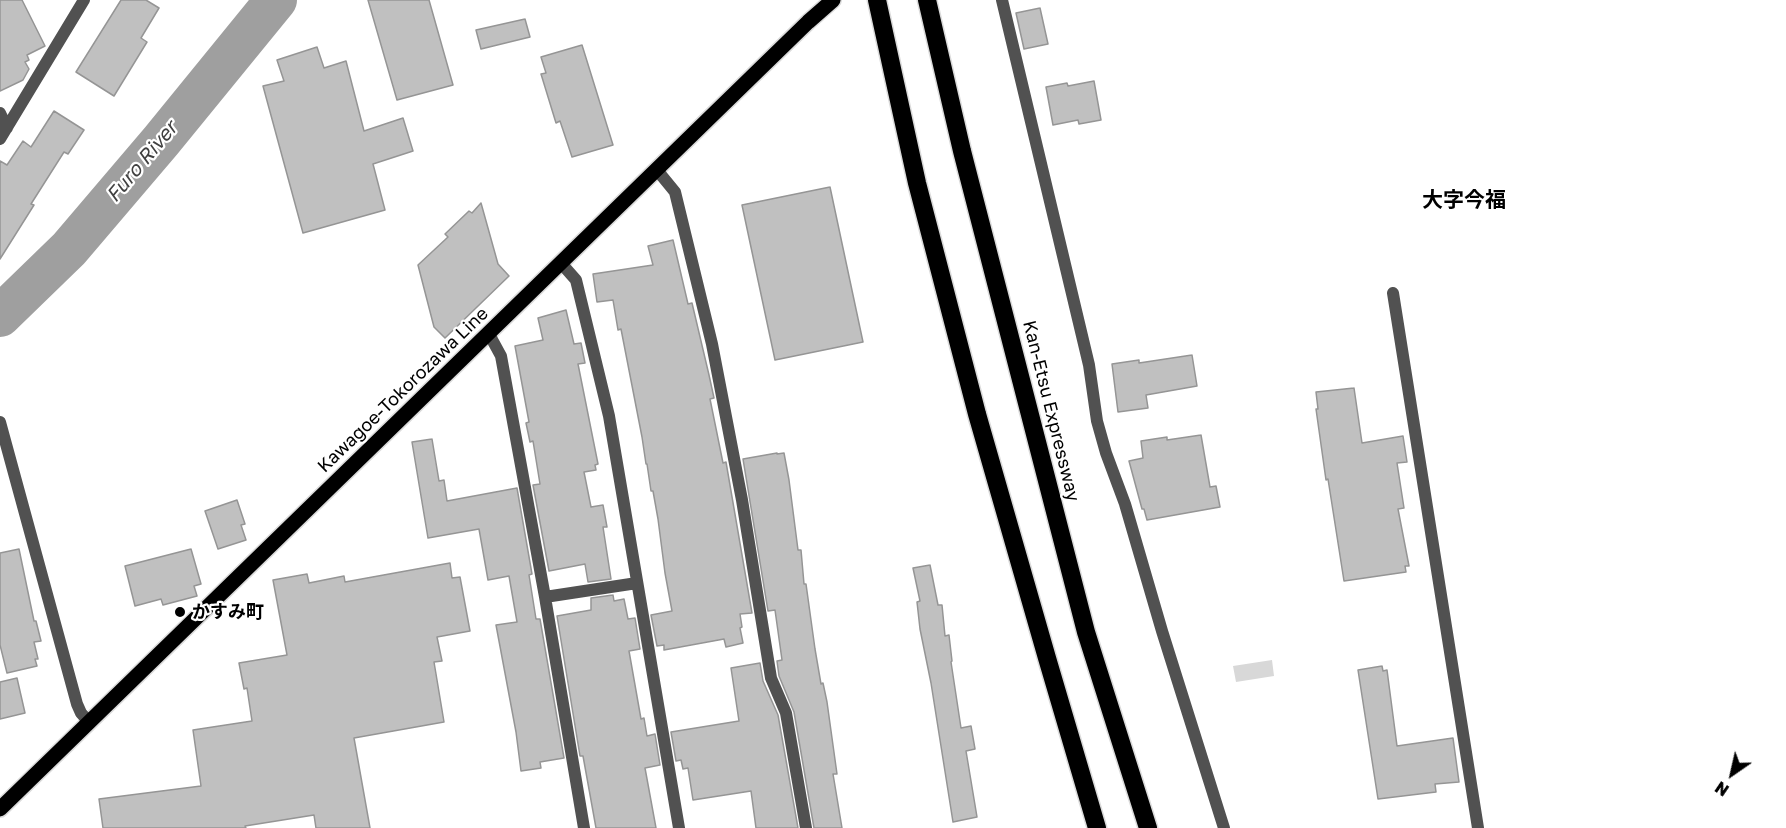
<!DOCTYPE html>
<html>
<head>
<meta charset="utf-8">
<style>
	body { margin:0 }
	#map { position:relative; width:1786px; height:828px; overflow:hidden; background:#fff; font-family:"Golos Text",sans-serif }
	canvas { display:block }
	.north { position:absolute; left:1702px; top:744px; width:60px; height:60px; -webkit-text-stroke:4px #fff; paint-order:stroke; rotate:214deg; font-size:16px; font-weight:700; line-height:24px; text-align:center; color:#000 }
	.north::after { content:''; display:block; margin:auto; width:21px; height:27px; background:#000; clip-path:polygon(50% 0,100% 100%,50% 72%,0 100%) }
</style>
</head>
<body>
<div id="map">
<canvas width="1786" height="828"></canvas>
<div class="north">N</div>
</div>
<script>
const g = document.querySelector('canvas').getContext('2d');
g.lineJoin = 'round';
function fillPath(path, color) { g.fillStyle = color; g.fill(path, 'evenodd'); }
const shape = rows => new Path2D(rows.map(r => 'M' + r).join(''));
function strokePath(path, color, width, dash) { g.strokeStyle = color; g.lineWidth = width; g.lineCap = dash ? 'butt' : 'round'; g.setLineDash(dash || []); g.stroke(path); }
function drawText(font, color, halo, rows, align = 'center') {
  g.font = font + ' "Golos Text","Noto Sans JP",sans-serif'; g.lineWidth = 4.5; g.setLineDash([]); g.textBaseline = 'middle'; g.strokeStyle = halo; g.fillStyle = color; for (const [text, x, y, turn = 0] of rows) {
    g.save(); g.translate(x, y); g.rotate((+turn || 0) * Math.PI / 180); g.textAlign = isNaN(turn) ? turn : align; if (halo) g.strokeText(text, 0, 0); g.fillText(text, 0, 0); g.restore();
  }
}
const green = shape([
	[1272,660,1274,676,1236,682,1233,666]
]);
const river = shape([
	[0,316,69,249,161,141,276,0]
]);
const building = shape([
	[0,0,22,0,45,46,27,55,29,60,25,62,29,69,23,80,0,91,0,0],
	[121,0,146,0,159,8,141,38,147,42,114,96,76,72,121,0],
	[368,0,429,0,453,85,397,100,368,0],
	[1040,8,1048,44,1024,49,1016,13,1040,8],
	[525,19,530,37,481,49,476,30,525,19],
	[582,45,613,145,572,157,560,121,556,123,541,74,546,73,541,57,582,45],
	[317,47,324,68,346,61,364,131,403,118,413,151,373,164,385,210,303,233,263,86,284,81,277,60,317,47],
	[1094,81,1101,120,1079,124,1078,120,1053,125,1046,87,1067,83,1068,86,1094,81],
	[54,111,84,130,68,154,64,152,31,204,34,205,0,259,0,161,7,165,23,141,31,147,54,111],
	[830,187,863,342,775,360,742,205,830,187],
	[481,203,498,264,509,276,445,338,434,327,418,265,448,237,445,234,469,211,472,213,481,203],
	[673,240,688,304,692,303,709,375,714,398,710,399,723,463,726,462,752,613,740,614,742,627,740,628,743,643,726,647,724,639,664,650,664,645,657,646,651,615,672,611,665,573,658,519,653,491,651,491,647,464,646,464,642,437,621,329,618,330,613,300,597,302,593,274,653,265,648,246,673,240],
	[566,310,574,344,581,343,585,363,578,364,598,464,595,465,596,470,584,472,591,507,603,505,607,527,603,527,611,579,588,582,585,564,549,571,533,485,540,484,533,441,530,442,526,423,529,422,515,346,543,340,538,318,566,310],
	[1192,355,1197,386,1146,395,1148,408,1118,412,1112,364,1139,360,1139,363,1192,355],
	[1354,388,1362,443,1403,436,1407,462,1397,463,1404,508,1398,509,1409,566,1405,566,1406,572,1344,581,1328,479,1326,480,1316,409,1318,409,1316,392,1354,388],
	[1201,435,1210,487,1216,486,1220,507,1147,520,1144,509,1142,509,1129,461,1143,458,1141,441,1167,437,1167,440,1201,435],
	[432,439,439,481,444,480,447,501,517,488,532,574,529,575,536,619,540,619,564,758,540,762,541,768,521,771,516,732,496,625,517,622,509,576,488,580,479,529,428,538,412,442,432,439],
	[777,453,777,454,784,453,789,480,798,550,801,550,804,584,806,584,815,649,821,684,823,683,827,702,837,774,833,774,842,828,814,828,794,712,779,676,777,661,782,660,775,610,768,611,743,459,777,453],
	[237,500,245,524,241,525,246,540,218,549,205,511,237,500],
	[19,549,34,621,36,621,41,641,34,642,38,659,35,659,37,666,7,673,0,645,0,553,19,549],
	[191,549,201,584,194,586,197,596,163,605,161,599,135,606,125,566,191,549],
	[450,563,452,578,460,577,470,631,437,637,442,661,434,662,444,722,354,738,370,828,316,828,314,815,245,826,246,828,103,828,99,799,201,786,193,730,252,721,247,688,244,689,239,663,287,655,273,580,307,574,309,583,344,576,345,582,450,563],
	[930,565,938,605,942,605,945,636,949,635,952,661,951,662,961,728,971,726,975,749,966,751,977,817,953,822,931,683,920,629,917,602,920,601,913,568,930,565],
	[613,595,614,601,624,599,628,619,635,618,640,649,629,651,641,719,644,718,647,736,655,734,660,765,645,768,656,828,596,828,583,756,580,756,557,616,591,610,591,598,613,595],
	[760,663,763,681,778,715,798,828,756,828,751,791,693,800,688,768,683,769,681,760,676,761,671,732,739,721,731,668,760,663],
	[1382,666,1383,671,1387,670,1397,746,1453,738,1459,782,1435,784,1436,792,1378,799,1358,670,1382,666],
	[17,678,25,713,0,719,0,682,17,678]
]);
const street = shape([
	[1002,0,1089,365,1097,421,1106,453,1125,504,1162,631,1224,828],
	[0,113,7,128],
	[0,139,84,0],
	[657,170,675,192,712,344,742,500,771,678,786,713,806,828],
	[561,263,576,280,609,416,679,828],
	[1393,293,1478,828],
	[489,334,501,356,545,597,584,828],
	[0,422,77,704,81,713,89,722],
	[545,597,637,583]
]);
const primary = shape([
	[0,809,808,22,833,0]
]);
const highway = shape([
	[877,0,917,183,977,414,1047,658,1097,828],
	[927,0,962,151,1086,632,1148,828]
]);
const markers = [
	[180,612,6,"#000"]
];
const streetNames = [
	["Kawagoe-Tokorozawa Line",403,390,-44],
	["Kan-Etsu Expressway",1051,411,76]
];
const poiNames = [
	["かすみ町",192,612]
];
const waterNames = [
	["Furo River",142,162,-50]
];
const quarterNames = [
	["大字今福",1464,200]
];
fillPath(green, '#d8d8d8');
strokePath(river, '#9f9f9f', 42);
fillPath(building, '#c0c0c0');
strokePath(building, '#959595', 1.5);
strokePath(primary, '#dbdbdb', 18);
strokePath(highway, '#dbdbdb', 21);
strokePath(street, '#515151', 12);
strokePath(primary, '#000', 15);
strokePath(highway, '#000', 18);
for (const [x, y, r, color] of markers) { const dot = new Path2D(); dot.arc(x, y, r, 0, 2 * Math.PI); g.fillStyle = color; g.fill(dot); strokePath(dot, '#fff', 2); }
drawText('18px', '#000', '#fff', streetNames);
drawText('bold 18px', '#000', '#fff', poiNames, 'left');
drawText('italic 20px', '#404040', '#fff', waterNames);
drawText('bold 21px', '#000', '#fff', quarterNames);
</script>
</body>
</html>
